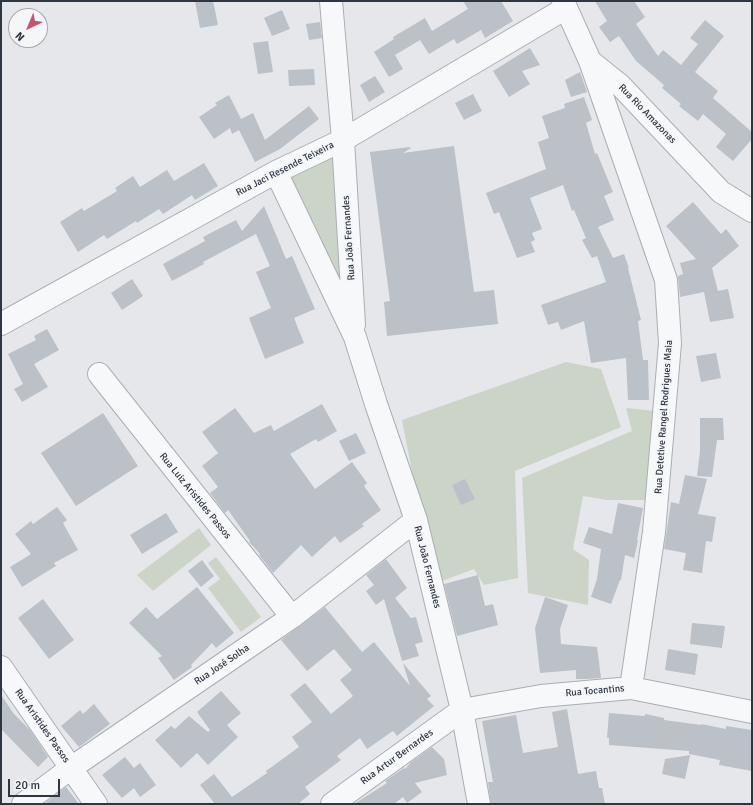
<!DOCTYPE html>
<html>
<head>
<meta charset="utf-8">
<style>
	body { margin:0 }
	#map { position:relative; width:753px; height:805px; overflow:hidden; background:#e5e7eb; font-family:Signika,sans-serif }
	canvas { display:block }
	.frame { position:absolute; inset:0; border:2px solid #2e3641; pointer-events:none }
	.north { position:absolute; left:8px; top:8px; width:40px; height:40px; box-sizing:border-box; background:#f4f6f8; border:1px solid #a5a9af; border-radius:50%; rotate:224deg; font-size:11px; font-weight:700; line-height:16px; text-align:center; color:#2e3641 }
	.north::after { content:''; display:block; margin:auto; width:14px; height:18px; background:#c05970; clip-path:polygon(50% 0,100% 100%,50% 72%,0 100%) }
	.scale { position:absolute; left:8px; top:779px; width:52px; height:18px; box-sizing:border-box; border:2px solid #2e3641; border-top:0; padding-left:5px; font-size:12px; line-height:14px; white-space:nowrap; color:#2e3641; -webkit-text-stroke:3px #f4f6f8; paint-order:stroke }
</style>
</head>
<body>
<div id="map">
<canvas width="753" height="805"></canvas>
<div class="frame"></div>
<div class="north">N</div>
<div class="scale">20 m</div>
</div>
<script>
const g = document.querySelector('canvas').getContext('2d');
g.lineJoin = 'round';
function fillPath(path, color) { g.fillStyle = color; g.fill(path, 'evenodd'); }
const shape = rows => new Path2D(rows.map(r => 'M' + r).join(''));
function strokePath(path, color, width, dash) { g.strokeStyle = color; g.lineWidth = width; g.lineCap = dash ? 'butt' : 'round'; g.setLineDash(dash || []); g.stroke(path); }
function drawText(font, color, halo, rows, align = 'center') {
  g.font = font + ' Signika,sans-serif'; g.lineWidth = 3.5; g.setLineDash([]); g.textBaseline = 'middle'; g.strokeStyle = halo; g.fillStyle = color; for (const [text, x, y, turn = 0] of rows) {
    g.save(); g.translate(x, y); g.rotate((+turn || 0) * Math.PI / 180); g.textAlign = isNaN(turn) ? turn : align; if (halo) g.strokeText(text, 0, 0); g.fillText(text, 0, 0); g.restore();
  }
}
const green = shape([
	[330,156,335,158,345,291,288,182,292,177],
	[566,362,601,369,621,427,515,471,518,578,484,585,474,569,434,584,402,420],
	[626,408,655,411,646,500,607,500,583,496,573,549,589,560,588,605,528,593,522,478,632,431],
	[199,528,211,545,153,591,137,575],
	[216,557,261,617,241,632,208,588,220,579,208,563]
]);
const building = shape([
	[195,1,213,1,218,25,200,28],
	[463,1,501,1,513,21,485,38,481,30,457,44,454,39,429,54,420,40,395,55,403,69,389,77,374,52,394,39,393,37,425,18,432,31,468,9],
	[595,1,634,1,645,17,636,24,658,56,663,50,681,65,698,44,690,38,705,20,724,36,695,72,718,91,713,98,752,132,752,139,733,161,716,147,726,134,703,114,698,121,679,106,681,104,662,88,664,85,636,61,619,36,610,42,599,27,607,21],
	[282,10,290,29,272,36,264,18],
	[320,22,322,38,309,40,306,24],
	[268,41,273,72,258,74,253,43],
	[530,48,540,65,522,71,530,84,509,97,493,71],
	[314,69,315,85,289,86,288,70],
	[580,72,587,92,571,97,565,80],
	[375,76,385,92,369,102,360,85],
	[473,94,482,111,464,120,455,103],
	[229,95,241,119,253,113,265,140,309,106,319,119,280,149,255,162,239,130,232,134,230,128,214,139,199,117,217,105,215,103],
	[584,97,592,120,586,123,595,154,597,153,613,192,604,196,614,220,598,227,613,258,624,254,629,268,628,268,641,320,638,321,643,360,648,360,649,400,628,400,626,358,591,363,584,321,561,330,558,322,548,325,541,305,606,282,597,256,592,258,582,240,586,238,574,210,572,211,563,185,530,198,542,229,532,233,535,240,531,242,535,252,517,258,499,212,494,214,486,193,546,169,538,142,549,138,542,116,565,108,564,104],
	[454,146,474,292,494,290,498,324,387,336,384,302,390,301,370,152,410,147,411,148,403,153],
	[204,163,218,186,195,200,192,195,163,214,159,209,137,223,136,221,107,239,104,235,78,252,60,222,82,208,84,211,117,191,115,188,133,176,140,187,167,170,174,181],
	[693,202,721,234,726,229,739,246,712,268,718,291,728,289,734,318,710,322,704,292,680,297,678,276,683,274,680,263,696,259,666,226],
	[264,206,286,259,292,256,315,309,294,318,304,343,265,359,249,318,271,308,256,272,270,266,256,234,203,262,204,264,172,281,163,264,205,241,203,237,236,220,242,231],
	[132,279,143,296,122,310,111,293],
	[47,329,59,350,34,364,48,387,22,402,14,389,23,384,8,354,36,340,34,336],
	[716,353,721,378,701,382,696,356],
	[322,404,337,431,318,442,316,439,290,454,315,489,352,462,367,483,364,486,381,510,362,524,364,526,340,543,335,536,312,557,301,545,273,573,259,555,260,554,249,542,250,541,228,510,225,513,210,493,218,487,202,466,218,453,202,432,235,408,254,433,271,425,274,431],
	[103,413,138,466,76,506,41,453],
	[700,418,723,418,724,440,717,440,712,477,697,476,700,451],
	[356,433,366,453,349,461,339,441],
	[685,475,707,479,698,514,716,517,712,542,706,541,702,573,683,570,686,553,664,549,671,502,679,504],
	[465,479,475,499,461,505,452,485],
	[618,503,643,508,637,540,638,541,634,558,625,555,621,580,620,580,611,604,591,597,597,579,601,549,583,543,589,527,612,534],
	[57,507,67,520,63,523,78,550,54,563,56,566,22,587,10,567,31,554,15,534,31,521,33,524],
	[166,513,178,532,142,554,130,535],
	[386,559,407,588,395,598,411,618,416,617,423,642,415,644,419,656,402,661,384,599,376,605,366,591,374,585,366,575],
	[202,560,214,576,201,587,188,571],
	[478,575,485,606,493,604,498,625,457,636,444,584],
	[197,587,234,633,216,648,212,643,191,665,192,667,174,680,158,658,162,656,129,623,146,607,157,619],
	[545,597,568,605,560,629,561,644,597,647,601,678,587,679,576,679,576,670,540,673,535,628],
	[43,599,74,640,49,659,18,618],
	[325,607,362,652,374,642,410,686,403,663,431,696,427,699,434,706,397,736,393,731,367,749,360,738,337,756,341,760,305,787,310,794,298,804,215,804,200,785,214,774,232,797,267,773,266,771,299,747,292,737,312,722,290,695,305,683,331,714,353,696,340,680,352,670,334,649,307,671,281,640],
	[692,623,725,626,722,648,690,644],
	[668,649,698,654,695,675,665,670],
	[221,691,241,713,227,725,238,737,208,765,197,753,181,768,155,740,171,726,175,729,189,716,208,732,210,730,197,712],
	[1,695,14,714,30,730,48,757,38,767,1,729],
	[94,704,110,724,79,747,61,726,80,710,83,714],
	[567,709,578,774,596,771,599,788,602,788,605,804,491,804,488,782,493,782,482,721,516,715,523,753,558,747,552,712],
	[609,713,645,716,645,714,664,718,664,720,701,725,701,724,726,729,726,726,752,730,752,771,719,765,720,760,689,754,689,751,609,745,609,738,607,738],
	[432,747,444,759,447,775,415,783,422,792,407,803,403,797,394,804,354,804,387,783,385,781,404,768,405,769,411,762],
	[690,755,685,779,662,774,665,759],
	[125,757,134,768,140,763,156,785,140,797,134,788,122,798,102,775],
	[66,787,79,804,44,804]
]);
const minor = shape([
	[331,1,343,140,354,325],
	[563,1,590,61,620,85,721,192,752,211],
	[590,61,666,280,670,343,654,532,631,688],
	[276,172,355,337,376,404,416,520,462,710,479,804],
	[1,324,276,172,343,140,566,8],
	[99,374,292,617],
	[1,667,96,804],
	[23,804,71,768,292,617,416,520],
	[332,804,462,710,541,696,631,688,752,712]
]);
const streetNames = [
	["Rua Rio Amazonas",647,114,46],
	["Rua Jaci Resende Teixeira",285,169,-27],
	["Rua João Fernandes",349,238,-94],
	["Rua Detetive Rangel Rodrigues Maia",664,417,-86],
	["Rua Luiz Aristides Passos",195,496,51],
	["Rua João Fernandes",427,567,76],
	["Rua José Solha",222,665,-34],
	["Rua Tocantins",595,691,-5],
	["Rua Aristides Passos",42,726,55],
	["Rua Artur Bernardes",397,757,-36]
];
fillPath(green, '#cbd4c7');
fillPath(building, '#bcc1c7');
strokePath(minor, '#aaaeb5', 24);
strokePath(minor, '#f7f8f9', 22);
drawText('10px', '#2e3641', '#f4f6f8', streetNames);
</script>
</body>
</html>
